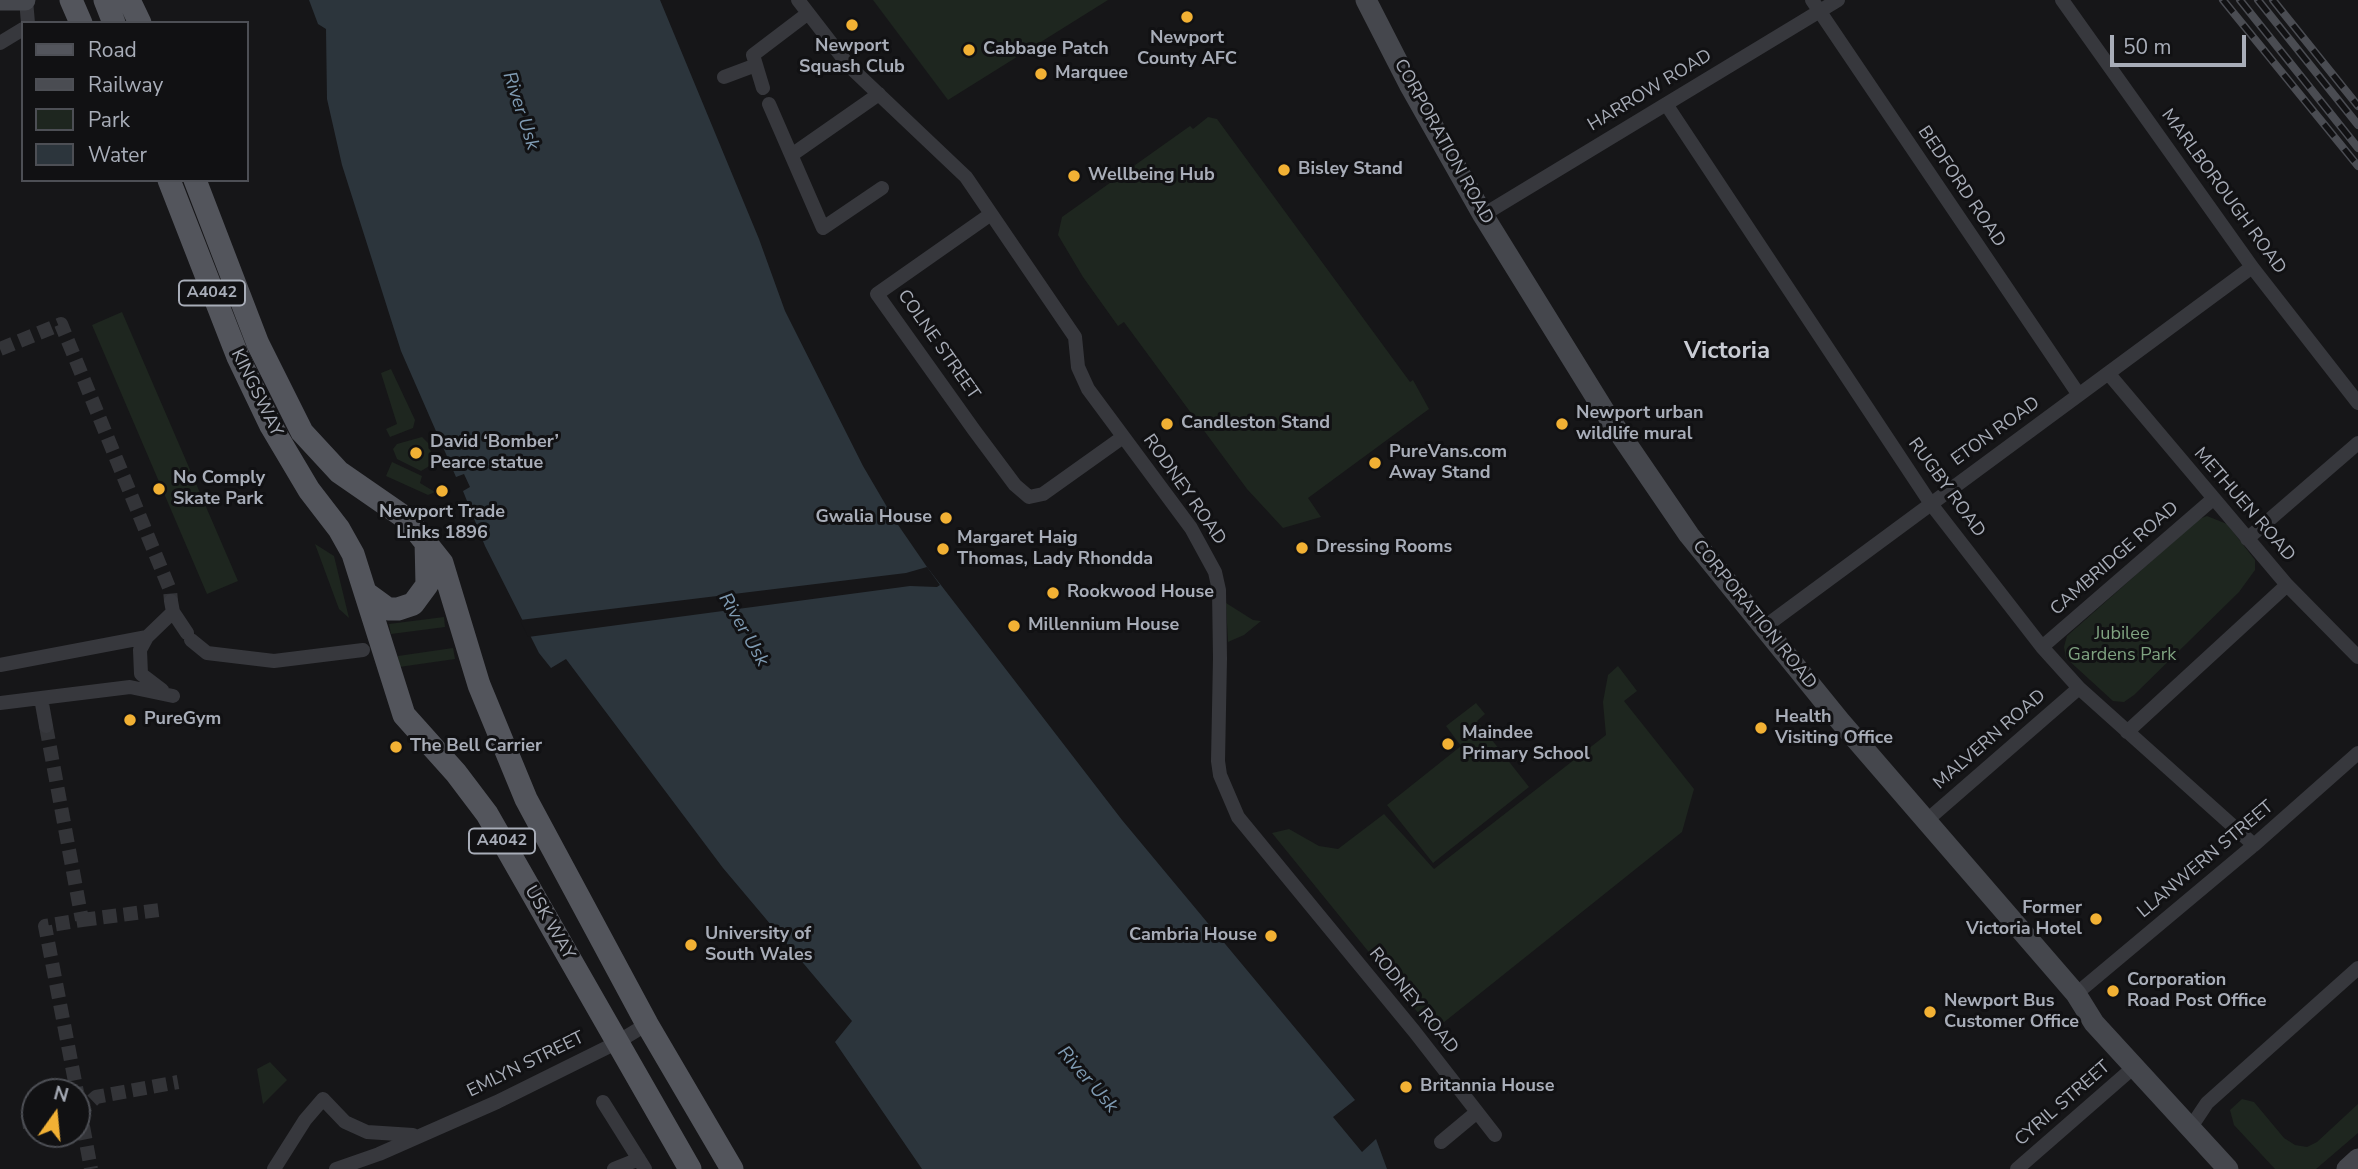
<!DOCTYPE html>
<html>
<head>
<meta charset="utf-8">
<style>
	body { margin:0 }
	#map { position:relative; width:2358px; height:1169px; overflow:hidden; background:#161618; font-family:"Nunito Sans",sans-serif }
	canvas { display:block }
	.legend { position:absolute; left:21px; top:21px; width:228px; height:161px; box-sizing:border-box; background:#111113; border:2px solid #4d4f55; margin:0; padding:9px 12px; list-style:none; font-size:21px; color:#a8adb8 }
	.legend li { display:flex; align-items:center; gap:14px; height:35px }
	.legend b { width:35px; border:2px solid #4d4f55 }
	.north { position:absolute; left:21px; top:1078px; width:70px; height:70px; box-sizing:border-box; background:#111113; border:2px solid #4d4f55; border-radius:50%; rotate:15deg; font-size:19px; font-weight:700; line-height:28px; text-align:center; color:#a8adb8 }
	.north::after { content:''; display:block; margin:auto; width:24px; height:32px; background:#f2b134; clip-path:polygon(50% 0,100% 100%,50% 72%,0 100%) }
	.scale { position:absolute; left:2110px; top:35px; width:136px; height:32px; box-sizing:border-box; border:4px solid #a8adb8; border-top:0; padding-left:9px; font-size:21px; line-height:24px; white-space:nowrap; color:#a8adb8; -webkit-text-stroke:5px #111113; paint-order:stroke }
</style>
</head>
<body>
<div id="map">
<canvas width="2358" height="1169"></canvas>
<ul class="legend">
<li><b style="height:9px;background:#53555c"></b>Road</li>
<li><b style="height:9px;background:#4a4c52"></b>Railway</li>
<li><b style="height:19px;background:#1e261f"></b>Park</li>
<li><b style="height:19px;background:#2c353c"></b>Water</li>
</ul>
<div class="north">N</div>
<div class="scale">50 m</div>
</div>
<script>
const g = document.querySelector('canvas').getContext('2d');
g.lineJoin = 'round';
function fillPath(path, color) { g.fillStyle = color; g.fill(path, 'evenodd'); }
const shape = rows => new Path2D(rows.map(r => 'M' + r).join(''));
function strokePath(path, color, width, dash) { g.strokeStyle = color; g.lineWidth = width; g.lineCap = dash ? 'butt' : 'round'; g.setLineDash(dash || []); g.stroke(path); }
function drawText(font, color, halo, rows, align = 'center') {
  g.font = font + ' "Nunito Sans",sans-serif'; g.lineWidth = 6; g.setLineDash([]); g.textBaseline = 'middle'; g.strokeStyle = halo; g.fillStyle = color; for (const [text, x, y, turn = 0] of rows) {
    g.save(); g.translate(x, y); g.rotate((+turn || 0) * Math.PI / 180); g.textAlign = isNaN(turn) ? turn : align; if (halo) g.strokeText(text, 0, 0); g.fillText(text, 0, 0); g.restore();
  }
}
const green = shape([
	[873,0,1108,0,948,100],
	[1208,117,1217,119,1410,382,1413,380,1429,409,1308,498,1321,517,1283,528,1247,489,1124,322,1118,326,1083,277,1058,235,1062,217,1190,126,1193,129],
	[122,312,238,581,207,594,92,325],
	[391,369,415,420,413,428,390,437,386,429,397,424,381,373],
	[422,437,428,443,433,458,431,465,421,471,397,459,393,449,397,444],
	[392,462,422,476,420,483,435,492,428,495,386,476],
	[2207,516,2227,524,2255,560,2255,570,2239,592,2134,695,2124,702,2113,701,2066,658,2064,647,2067,636,2199,519],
	[315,544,334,556,349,618,339,609],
	[1226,603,1253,620,1261,621,1244,635,1228,642],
	[444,617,445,627,391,634,389,624],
	[453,648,455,659,399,667,398,656],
	[1618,666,1637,691,1624,701,1694,789,1682,832,1433,1031,1272,833,1289,829,1319,846,1338,849,1384,814,1434,869,1606,735,1603,702,1608,675],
	[1476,703,1485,714,1477,721,1529,787,1433,863,1387,805,1461,746,1446,726],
	[270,1062,287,1080,263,1104,257,1069],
	[2242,1099,2254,1102,2284,1138,2295,1145,2307,1147,2317,1142,2358,1104,2358,1133,2316,1169,2275,1169,2234,1125,2230,1110]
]);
const water = shape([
	[309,0,660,0,759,239,785,311,863,466,894,519,927,567,1122,820,1355,1100,1333,1117,1362,1152,1376,1139,1387,1169,922,1169,835,1042,852,1021,723,868,566,659,551,668,539,653,485,546,463,491,470,487,464,474,456,477,401,351,342,165,327,99,326,29,318,24]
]);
const pier = shape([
	[927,567,940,585,937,587,910,586,528,637,520,620,906,573]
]);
const streetTunnel = shape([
	[0,349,61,324,170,590,171,601],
	[46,726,82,920,45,926,77,1092],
	[82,920,159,910],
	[79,1105,91,1169],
	[77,1115,96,1097,178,1082],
	[22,1122,35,1120]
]);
const street = shape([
	[26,0,28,23],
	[798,0,849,66,966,177,1075,337,1078,367,1088,389,1191,528,1215,572,1219,590,1220,658,1218,761,1220,775,1238,817,1414,1031,1495,1135],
	[1812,0,2079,395],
	[2062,0,2252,267,2358,403],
	[0,43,23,29],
	[724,77,756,65],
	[763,88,753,55,807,14],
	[769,104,823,228,882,188],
	[1666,104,1931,504,2042,647,2079,688,2254,845],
	[793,154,879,94],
	[991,214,877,294,974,430,1015,485,1029,497,1043,494,1123,437],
	[1483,215,1838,0],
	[2108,373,2287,585,2358,657],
	[2247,539,2358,443],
	[171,601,173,612,187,633],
	[1763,628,2252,267],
	[147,637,140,650,141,674,162,690],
	[191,640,207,653,274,661,363,650],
	[2042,647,2213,499],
	[0,665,147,637,173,612],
	[41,698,46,726],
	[0,703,130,687,173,696],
	[2127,732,2287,585],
	[1926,821,2079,688],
	[2076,994,2254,845,2358,753],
	[603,1102,645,1169],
	[2191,1127,2207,1103,2358,968],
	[1441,1142,1477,1112],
	[274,1169,305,1120,323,1099,345,1122,367,1132,413,1135],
	[336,1169,379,1154,497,1102,616,1043,647,1024],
	[614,1169,639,1159],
	[2017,1169,2134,1067]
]);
const secondary = shape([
	[0,0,25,0],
	[1366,0,1409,84,1483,215,1605,412,1689,535,1840,721,2076,994,2094,1023,2228,1169],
	[2347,1169,2358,1159]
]);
const primary = shape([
	[71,0,81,23],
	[105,0,114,23],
	[129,0,140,23],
	[169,180,238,357,271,426,309,490,339,529,353,554,404,715,456,773,487,814,690,1169],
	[195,180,258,344,302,432,339,472,407,519,442,563,479,685,526,799,647,1024,732,1169],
	[366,593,388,609,398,609,413,604,427,585,426,540]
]);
const rail = shape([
	[2223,0,2358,166],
	[2240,0,2358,148],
	[2258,0,2358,125],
	[2273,0,2358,106]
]);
const markers = [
	[1187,17,7,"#f2b134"],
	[852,25,7,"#f2b134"],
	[969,50,7,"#f2b134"],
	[1041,74,7,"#f2b134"],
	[1284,170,7,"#f2b134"],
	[1074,176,7,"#f2b134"],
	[1167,424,7,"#f2b134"],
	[1562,424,7,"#f2b134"],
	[416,453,7,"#f2b134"],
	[1375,463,7,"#f2b134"],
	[159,489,7,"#f2b134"],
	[442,491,7,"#f2b134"],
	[946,518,7,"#f2b134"],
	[1302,548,7,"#f2b134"],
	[943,549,7,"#f2b134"],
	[1053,593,7,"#f2b134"],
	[1014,626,7,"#f2b134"],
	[130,720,7,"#f2b134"],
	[1761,728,7,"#f2b134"],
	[1448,744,7,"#f2b134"],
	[396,747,7,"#f2b134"],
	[2096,919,7,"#f2b134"],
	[1271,936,7,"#f2b134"],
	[691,945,7,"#f2b134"],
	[2113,991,7,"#f2b134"],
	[1930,1012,7,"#f2b134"],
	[1406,1087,7,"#f2b134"]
];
const shields = [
	[212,293,66],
	[502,841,66]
];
const shieldNames = [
	["A4042",212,293],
	["A4042",502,841]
];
const poiNames = [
	["Newport",1187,39,"center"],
	["County AFC",1187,60,"center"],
	["Newport",852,47,"center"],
	["Squash Club",852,68,"center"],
	["Cabbage Patch",983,50],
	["Marquee",1055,74],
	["Bisley Stand",1298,170],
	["Wellbeing Hub",1088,176],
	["Newport urban",1576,414],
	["wildlife mural",1576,435],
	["Candleston Stand",1181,424],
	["David ‘Bomber’",430,443],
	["Pearce statue",430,464],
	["PureVans.com",1389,453],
	["Away Stand",1389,474],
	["No Comply",173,479],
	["Skate Park",173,500],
	["Newport Trade",442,513,"center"],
	["Links 1896",442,534,"center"],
	["Gwalia House",932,518,"right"],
	["Margaret Haig",957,539],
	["Thomas, Lady Rhondda",957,560],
	["Dressing Rooms",1316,548],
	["Rookwood House",1067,593],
	["Millennium House",1028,626],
	["Health",1775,718],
	["Visiting Office",1775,739],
	["PureGym",144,720],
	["Maindee",1462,734],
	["Primary School",1462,755],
	["The Bell Carrier",410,747],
	["Former",2082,909,"right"],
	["Victoria Hotel",2082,930,"right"],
	["University of",705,935],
	["South Wales",705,956],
	["Cambria House",1257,936,"right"],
	["Corporation",2127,981],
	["Road Post Office",2127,1002],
	["Newport Bus",1944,1002],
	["Customer Office",1944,1023],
	["Britannia House",1420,1087]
];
const streetNames = [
	["HARROW ROAD",1650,91,-31],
	["CORPORATION ROAD",1443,142,61],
	["BEDFORD ROAD",1961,187,56],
	["MARLBOROUGH ROAD",2223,192,54],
	["COLNE STREET",938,345,55],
	["KINGSWAY",256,393,64],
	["ETON ROAD",1996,432,-36],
	["RUGBY ROAD",1946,488,54],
	["RODNEY ROAD",1184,490,55],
	["METHUEN ROAD",2244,505,49],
	["CAMBRIDGE ROAD",2115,559,-41],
	["CORPORATION ROAD",1754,615,51],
	["MALVERN ROAD",1990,740,-41],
	["LLANWERN STREET",2206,860,-40],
	["USK WAY",549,923,60],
	["RODNEY ROAD",1413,1001,51],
	["EMLYN STREET",526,1065,-26],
	["CYRIL STREET",2063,1104,-41]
];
const parkNames = [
	["Jubilee",2122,635],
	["Gardens Park",2122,656]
];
const waterNames = [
	["River Usk",520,111,72],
	["River Usk",743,630,60],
	["River Usk",1087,1080,49]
];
const districtNames = [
	["Victoria",1727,352]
];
fillPath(green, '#1e261f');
fillPath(water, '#2c353c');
fillPath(pier, '#161618');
strokePath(streetTunnel, '#333438', 14, [14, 7]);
strokePath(street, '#37383d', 14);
strokePath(secondary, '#45474d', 21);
strokePath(primary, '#53555c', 23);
strokePath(rail, '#4a4c52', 8);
strokePath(rail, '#111113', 5, [16]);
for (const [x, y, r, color] of markers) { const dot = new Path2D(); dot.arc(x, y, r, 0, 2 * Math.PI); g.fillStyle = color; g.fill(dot); strokePath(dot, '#111113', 2.5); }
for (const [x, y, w] of shields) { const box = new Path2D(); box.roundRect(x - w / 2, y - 12.5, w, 25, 5); g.fillStyle = '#111113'; g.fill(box); strokePath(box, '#a8adb8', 2); }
drawText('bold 16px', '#a8adb8', null, shieldNames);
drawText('bold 18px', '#a8adb8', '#111113', poiNames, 'left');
drawText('18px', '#a8adb8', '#111113', streetNames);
drawText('18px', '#7fa381', '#111113', parkNames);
drawText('italic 19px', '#7f9bb3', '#111113', waterNames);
drawText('bold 24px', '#c9ccd4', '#111113', districtNames);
</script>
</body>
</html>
